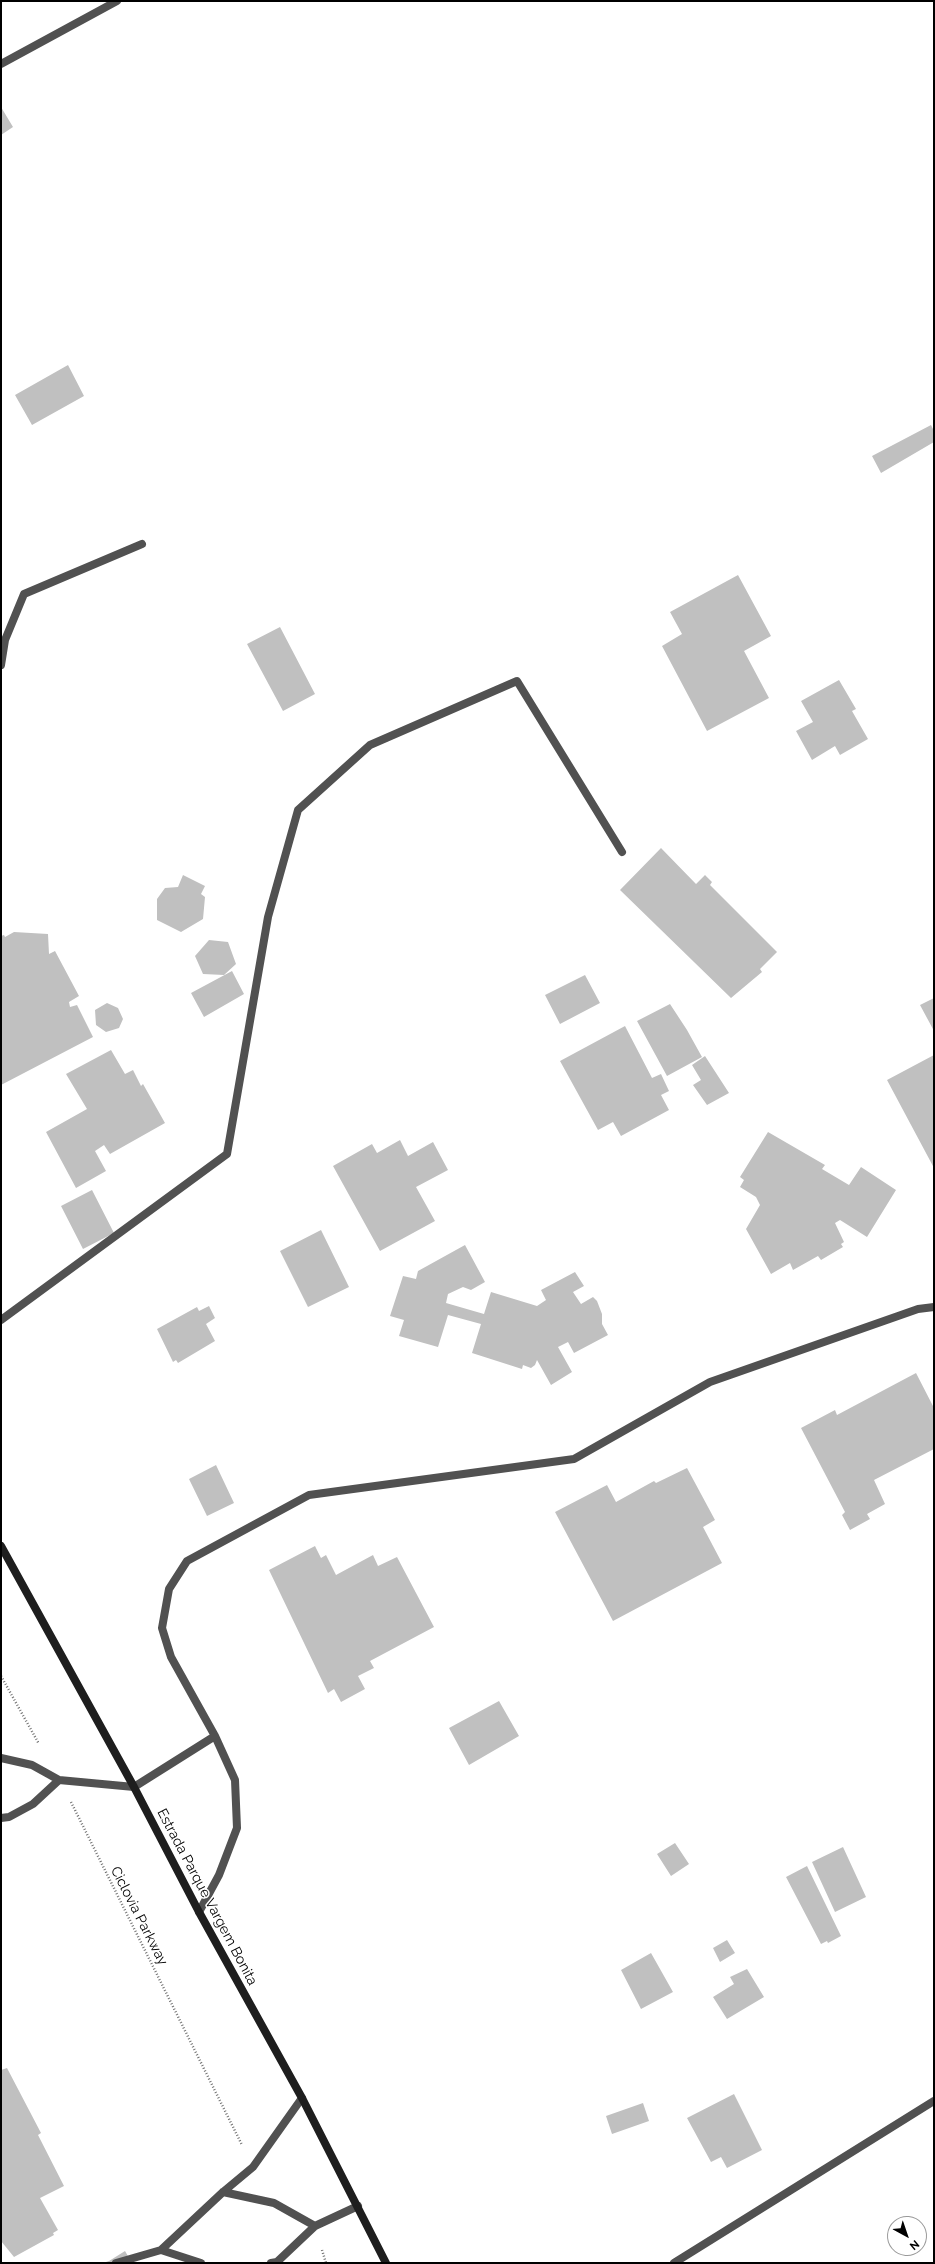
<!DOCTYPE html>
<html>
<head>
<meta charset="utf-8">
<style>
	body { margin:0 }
	#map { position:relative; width:935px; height:2264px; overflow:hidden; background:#fff; font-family:Raleway,sans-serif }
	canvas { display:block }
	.frame { position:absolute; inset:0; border:2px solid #000; pointer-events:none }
	.north { position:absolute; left:887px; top:2216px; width:40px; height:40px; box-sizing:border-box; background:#fff; border:1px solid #999; border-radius:50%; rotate:140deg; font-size:11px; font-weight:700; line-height:16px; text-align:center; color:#000 }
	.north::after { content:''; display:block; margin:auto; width:14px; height:18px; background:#000; clip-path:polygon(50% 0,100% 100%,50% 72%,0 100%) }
</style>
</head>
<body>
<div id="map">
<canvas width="935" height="2264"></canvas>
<div class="frame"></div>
<div class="north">N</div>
</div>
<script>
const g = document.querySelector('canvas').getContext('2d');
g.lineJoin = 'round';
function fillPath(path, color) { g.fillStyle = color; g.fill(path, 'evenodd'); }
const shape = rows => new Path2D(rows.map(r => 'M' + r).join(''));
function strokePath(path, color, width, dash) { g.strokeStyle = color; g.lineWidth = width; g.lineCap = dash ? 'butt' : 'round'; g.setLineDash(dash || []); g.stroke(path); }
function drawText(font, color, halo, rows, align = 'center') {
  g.font = font + ' Raleway,sans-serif'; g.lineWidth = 3; g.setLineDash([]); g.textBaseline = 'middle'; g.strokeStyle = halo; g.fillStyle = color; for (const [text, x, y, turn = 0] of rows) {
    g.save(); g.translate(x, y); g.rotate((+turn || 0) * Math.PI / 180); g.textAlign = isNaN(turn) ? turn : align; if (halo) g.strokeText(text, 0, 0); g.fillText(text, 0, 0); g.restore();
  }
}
const building = shape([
	[1,107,13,127,1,135],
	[68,365,84,396,32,425,15,395],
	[931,425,934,431,934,442,881,473,872,456],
	[738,575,771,636,744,651,769,698,707,731,662,646,682,634,670,612],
	[280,627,315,694,283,711,247,644],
	[839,680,856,709,852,711,868,739,840,755,835,746,812,760,796,731,813,722,801,701],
	[661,848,696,884,705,875,712,882,710,885,777,952,760,969,762,972,731,998,620,890],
	[183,875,205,886,201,894,205,897,203,919,181,932,157,920,157,899,165,888,178,887],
	[14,932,48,934,49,954,55,951,79,996,69,1002,70,1007,77,1005,93,1037,1,1085,1,936,4,935,5,937],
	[209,940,228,942,236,964,224,975,203,974,195,956],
	[232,971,244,994,204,1017,191,993],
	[585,975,600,1003,560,1024,545,995],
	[934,998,934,1031,920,1005],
	[107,1003,118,1008,123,1019,119,1028,106,1032,96,1025,95,1010],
	[670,1004,687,1030,702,1057,667,1076,637,1021],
	[625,1026,652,1078,661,1074,669,1091,661,1095,669,1110,621,1136,613,1122,598,1130,560,1061],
	[111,1050,125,1074,133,1070,141,1086,143,1084,165,1123,110,1154,104,1145,95,1151,106,1171,76,1188,46,1132,87,1109,66,1074],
	[934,1055,934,1168,887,1080],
	[705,1056,729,1093,707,1105,693,1085,701,1080,692,1065],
	[768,1132,825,1165,822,1169,849,1185,861,1167,896,1190,867,1237,840,1220,835,1223,844,1242,841,1244,843,1247,821,1260,818,1256,793,1270,790,1263,771,1274,746,1229,760,1205,756,1197,740,1187,744,1180,740,1177],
	[400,1140,408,1156,433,1142,448,1170,416,1187,435,1221,380,1251,333,1166,372,1144,377,1153],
	[92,1190,114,1233,83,1249,61,1206],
	[321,1230,349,1287,308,1307,280,1251],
	[465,1245,485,1282,471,1290,463,1287,448,1294,446,1303,484,1314,491,1292,537,1306,546,1300,541,1290,575,1272,584,1286,573,1292,581,1304,593,1297,597,1301,602,1314,602,1324,608,1335,574,1353,568,1342,558,1347,572,1372,551,1385,537,1360,535,1365,531,1368,523,1365,522,1369,472,1353,481,1324,448,1315,438,1347,399,1336,404,1320,390,1316,403,1276,416,1279,418,1271],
	[209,1306,215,1318,206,1324,215,1341,178,1363,176,1360,173,1362,157,1329,197,1307,199,1311],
	[916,1373,934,1408,934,1449,874,1480,885,1504,867,1514,870,1519,850,1530,842,1515,845,1512,801,1428,835,1410,837,1415],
	[216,1465,234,1503,207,1516,189,1479],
	[687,1468,715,1520,703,1527,722,1563,613,1621,555,1512,607,1485,616,1502,654,1481,656,1483],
	[315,1546,321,1558,326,1555,336,1575,373,1555,378,1566,397,1557,434,1627,370,1661,374,1668,358,1676,365,1689,341,1702,334,1689,328,1693,269,1570],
	[499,1701,519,1736,469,1765,449,1728],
	[675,1843,689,1864,671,1876,657,1854],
	[843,1847,866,1897,835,1912,812,1862],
	[807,1866,841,1936,828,1943,827,1941,821,1944,786,1877],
	[727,1940,735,1953,720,1962,713,1948],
	[651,1953,673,1992,641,2009,621,1970],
	[747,1969,764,1997,727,2019,713,1997,734,1984,730,1977],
	[7,2068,41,2133,38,2135,64,2186,40,2198,58,2230,53,2233,54,2235,14,2257,1,2241,1,2070],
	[734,2094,762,2150,727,2168,721,2157,711,2162,687,2118],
	[643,2103,649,2121,612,2134,606,2116],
	[125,2251,132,2263,103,2263,109,2261]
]);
const path = shape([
	[1,1676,39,1744],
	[71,1802,242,2145],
	[322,2250,326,2263]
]);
const service = shape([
	[1,665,5,640,24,594,142,544]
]);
const minor = shape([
	[1,64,117,1],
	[1,1320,227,1154,268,917,298,810,370,745,517,681,622,852],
	[1,1758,32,1765,59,1780,134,1787,215,1736],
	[1,1818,9,1817,33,1804,59,1780],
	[199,1912,219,1875,237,1828,235,1780,215,1736,171,1657,162,1628,169,1589,187,1561,309,1495,574,1459,710,1382,918,1309,934,1307],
	[223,2192,274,2203,315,2226],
	[161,2250,223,2192,253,2167,302,2098],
	[116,2263,161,2250,201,2263],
	[271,2263,277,2262,315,2226,358,2206],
	[674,2263,934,2101]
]);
const secondary = shape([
	[1,1546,134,1787,199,1912,302,2098,386,2263]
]);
const streetNames = [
	["Estrada Parque Vargem Bonita",207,1897,62],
	["Ciclovia Parkway",139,1916,63]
];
fillPath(building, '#c0c0c0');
strokePath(path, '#737373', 2.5, [1, 2]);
strokePath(service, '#515151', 8);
strokePath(minor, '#515151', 8);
strokePath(secondary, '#1e1e1e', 8);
drawText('14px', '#000', '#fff', streetNames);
</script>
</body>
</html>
